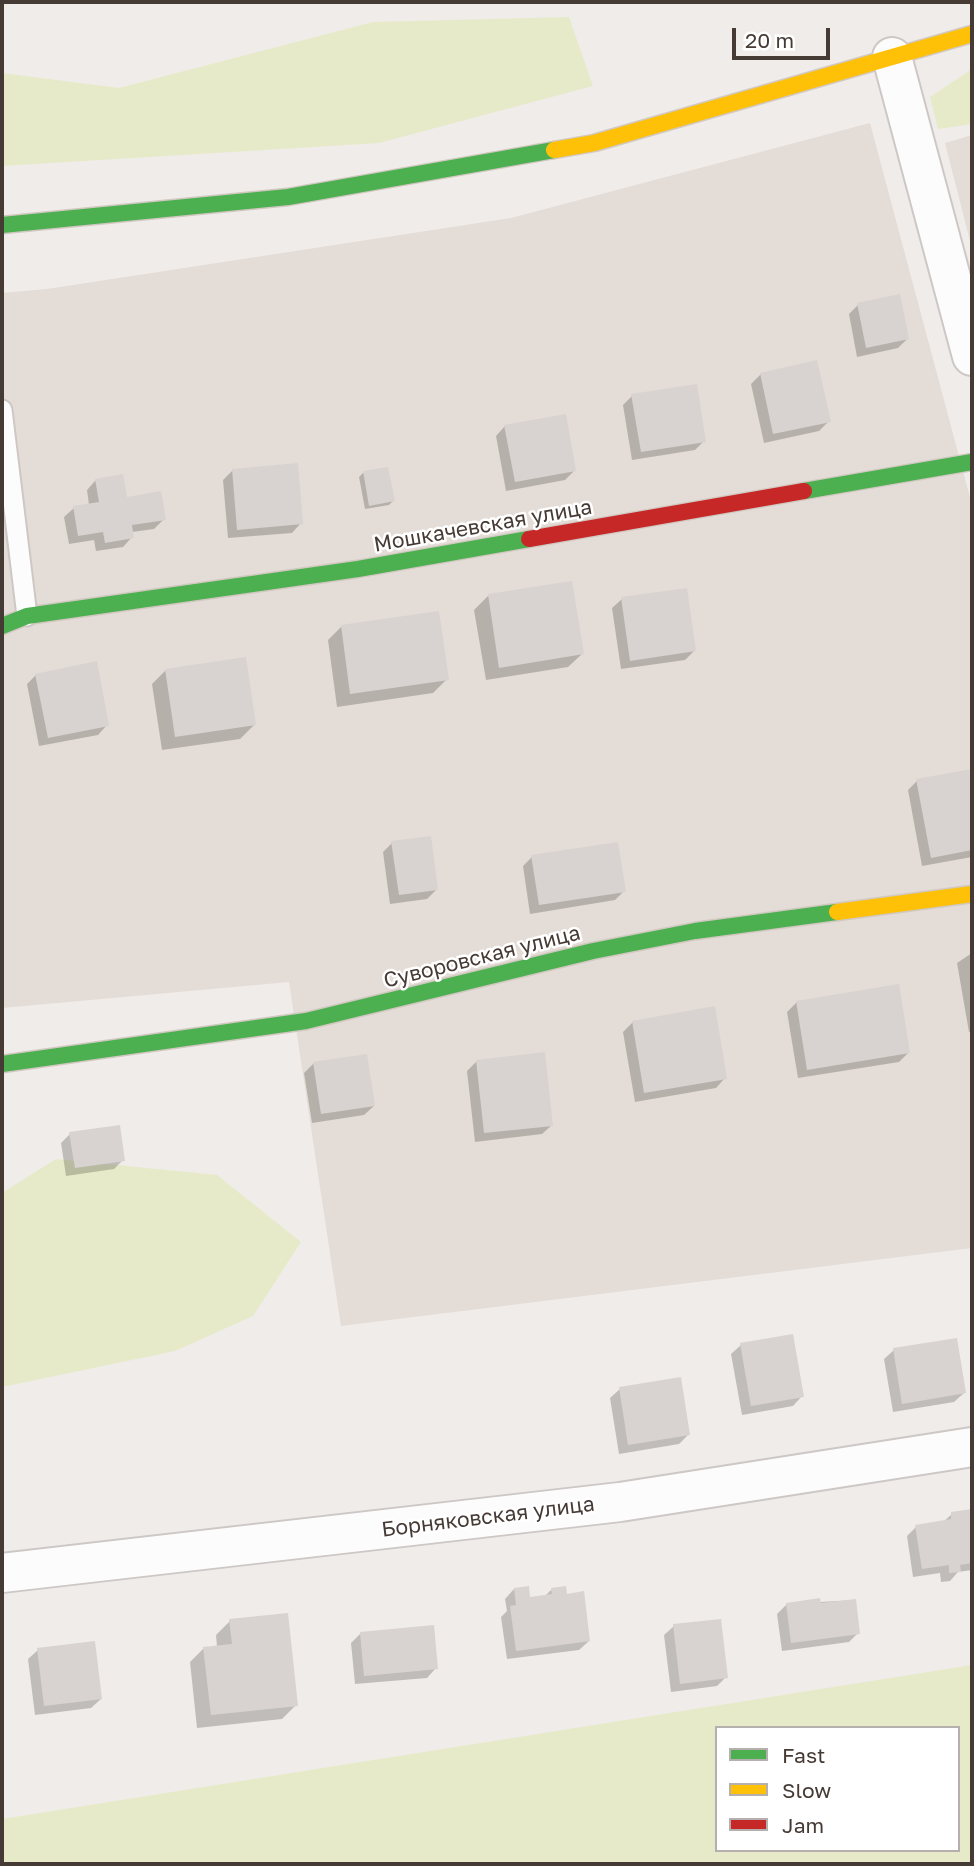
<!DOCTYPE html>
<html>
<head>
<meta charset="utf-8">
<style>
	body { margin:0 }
	#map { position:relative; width:974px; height:1866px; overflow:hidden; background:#f0ece9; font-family:"Golos Text",sans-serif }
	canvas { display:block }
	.frame { position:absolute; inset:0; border:4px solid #463a35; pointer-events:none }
	.legend { position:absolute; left:715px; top:1726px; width:245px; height:126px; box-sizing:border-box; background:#fff; border:2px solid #b5b0ae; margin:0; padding:9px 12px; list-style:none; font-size:21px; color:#463a35 }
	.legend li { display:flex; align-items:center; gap:14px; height:35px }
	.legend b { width:35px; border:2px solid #b5b0ae }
	.scale { position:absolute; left:732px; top:28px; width:98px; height:32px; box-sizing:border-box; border:4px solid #463a35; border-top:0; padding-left:9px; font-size:21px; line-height:24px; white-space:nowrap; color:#463a35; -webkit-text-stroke:5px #fff; paint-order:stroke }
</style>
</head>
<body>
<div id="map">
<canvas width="974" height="1866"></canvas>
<div class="frame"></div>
<ul class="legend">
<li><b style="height:9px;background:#4caf50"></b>Fast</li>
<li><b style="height:9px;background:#ffc107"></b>Slow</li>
<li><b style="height:9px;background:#c62828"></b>Jam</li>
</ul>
<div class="scale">20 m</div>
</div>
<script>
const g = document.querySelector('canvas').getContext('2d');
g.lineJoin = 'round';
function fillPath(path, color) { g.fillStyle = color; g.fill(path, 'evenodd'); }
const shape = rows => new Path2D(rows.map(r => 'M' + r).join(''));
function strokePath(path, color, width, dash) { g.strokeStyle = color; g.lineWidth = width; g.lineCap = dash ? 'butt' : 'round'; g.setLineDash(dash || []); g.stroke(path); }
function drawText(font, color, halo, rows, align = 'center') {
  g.font = font + ' "Golos Text",sans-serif'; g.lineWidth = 5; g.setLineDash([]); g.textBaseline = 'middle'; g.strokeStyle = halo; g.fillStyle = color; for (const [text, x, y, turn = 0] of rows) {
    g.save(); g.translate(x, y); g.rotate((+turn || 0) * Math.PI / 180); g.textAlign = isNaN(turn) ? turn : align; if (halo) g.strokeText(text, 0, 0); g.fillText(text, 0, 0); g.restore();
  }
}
const residential = shape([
	[870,123,972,505,972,1248,341,1326,289,982,2,1008,2,293,47,289,511,218],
	[972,135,972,249,945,143]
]);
const green = shape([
	[569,17,593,86,379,143,2,166,2,73,119,88,373,22],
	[972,69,972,124,938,129,930,97],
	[56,1159,217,1175,301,1242,253,1316,175,1351,2,1387,2,1193],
	[972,1665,972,1864,2,1864,2,1819],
	[717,1728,958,1728,958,1850,717,1850]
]);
const shadow = shape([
	[858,305,907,339,898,348,857,357,849,314],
	[761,374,829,421,819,431,764,443,751,384],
	[632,396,704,441,695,450,632,460,623,405],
	[505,426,574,471,565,480,506,491,496,436],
	[233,470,301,523,292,533,228,538,223,480],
	[363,473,393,501,389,505,365,509,359,477],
	[96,480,125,499,164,519,154,529,132,532,132,537,123,547,96,551,94,540,69,544,64,517,74,508,89,505,87,490],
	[488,596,582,654,568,667,486,680,474,610],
	[622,599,694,651,685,660,621,669,612,608],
	[341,627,447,679,433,693,337,707,328,640],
	[166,670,254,725,240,739,162,750,152,684],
	[36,675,107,725,98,735,39,746,27,684],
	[972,771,972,857,922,866,908,790,917,781],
	[392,843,437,889,427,899,390,904,383,852],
	[532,857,624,891,615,900,530,914,523,866],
	[972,953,972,1031,969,1032,957,963],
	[797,1002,908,1053,899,1062,798,1078,787,1012],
	[633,1022,725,1078,716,1088,635,1102,623,1032],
	[477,1061,552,1125,542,1134,475,1142,467,1071],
	[314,1063,374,1106,364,1115,312,1123,304,1073],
	[70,1134,123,1160,114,1169,66,1176,61,1143],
	[741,1345,802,1396,793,1406,742,1415,731,1354],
	[894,1350,964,1393,954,1402,893,1412,884,1359],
	[620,1389,688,1435,679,1444,619,1454,610,1398],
	[972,1510,972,1570,958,1572,950,1581,941,1582,940,1573,913,1577,907,1536,916,1527,943,1522,952,1514],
	[514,1589,529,1599,544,1597,551,1590,565,1596,589,1641,579,1650,507,1659,501,1617,507,1611,505,1599],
	[854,1600,858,1633,849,1642,782,1651,777,1614,787,1604],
	[230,1621,296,1705,282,1719,197,1728,190,1662,204,1648,217,1647,216,1635],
	[674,1626,726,1677,717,1686,671,1692,664,1635],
	[361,1633,436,1668,427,1678,355,1684,351,1643],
	[38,1650,101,1699,91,1708,35,1715,28,1659]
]);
const building = shape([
	[900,294,909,339,866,348,857,303],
	[817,360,831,422,773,434,760,373],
	[697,384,706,442,641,452,631,394],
	[566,414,576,471,515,482,504,425],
	[298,463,303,524,237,530,232,469],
	[388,467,395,501,369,506,363,471],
	[123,474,127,497,161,491,166,520,132,525,134,538,105,543,103,532,78,536,73,506,99,502,95,479],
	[572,581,584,654,499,668,488,594],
	[687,588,696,651,630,661,621,597],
	[439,611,449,680,350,694,341,625],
	[246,657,256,725,175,737,165,669],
	[97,661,109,726,48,738,35,674],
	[972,769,972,850,931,858,916,779],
	[431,836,438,890,399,895,391,841],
	[618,842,626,892,539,905,531,855],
	[899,984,910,1053,807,1070,796,1001],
	[715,1006,727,1079,644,1093,632,1021],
	[545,1052,553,1126,484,1133,476,1060],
	[367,1054,375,1106,321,1114,313,1062],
	[120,1125,125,1161,75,1168,69,1132],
	[793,1334,804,1397,751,1406,740,1343],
	[957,1338,966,1393,902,1404,893,1348],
	[681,1377,690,1435,628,1445,619,1387],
	[972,1509,972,1563,960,1565,961,1572,949,1573,949,1565,922,1569,915,1525,951,1519,951,1512],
	[529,1586,530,1597,552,1594,551,1588,566,1586,567,1594,584,1591,590,1641,516,1651,510,1606,516,1605,514,1588],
	[820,1598,821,1603,856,1599,860,1634,791,1643,786,1603],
	[288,1613,298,1706,211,1715,203,1647,232,1644,229,1619],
	[721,1619,728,1678,680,1684,673,1624],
	[434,1625,438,1669,364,1676,360,1632],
	[95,1641,102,1699,44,1706,37,1648]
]);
const lane = shape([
	[2,410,27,616]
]);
const street = shape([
	[892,57,972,356],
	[2,1573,620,1502,972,1447]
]);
const fast = shape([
	[2,225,288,197,554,150],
	[804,491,972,462],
	[2,626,27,616,358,569,529,539],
	[2,1064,306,1021,593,951,695,931,837,912]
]);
const slow = shape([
	[554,150,594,143,972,34],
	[837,912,972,894]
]);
const jam = shape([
	[529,539,804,491]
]);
const streetNames = [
	["Мошкачевская улица",483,526,-10],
	["Суворовская улица",482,957,-14],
	["Борняковская улица",488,1517,-7]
];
fillPath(residential, '#e4dcd6');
fillPath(green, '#e7eac8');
fillPath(shadow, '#0003');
fillPath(building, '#d8d3d0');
strokePath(lane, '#cdc8c5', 23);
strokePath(street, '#cdc8c5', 42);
strokePath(fast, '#d1c8c1', 19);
strokePath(slow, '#d1c8c1', 19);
strokePath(jam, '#d1c8c1', 19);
strokePath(lane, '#fdfcfc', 19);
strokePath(street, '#fdfcfc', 38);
strokePath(fast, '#4caf50', 16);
strokePath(slow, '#ffc107', 16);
strokePath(jam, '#c62828', 16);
drawText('21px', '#463a35', '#fff', streetNames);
</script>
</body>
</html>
